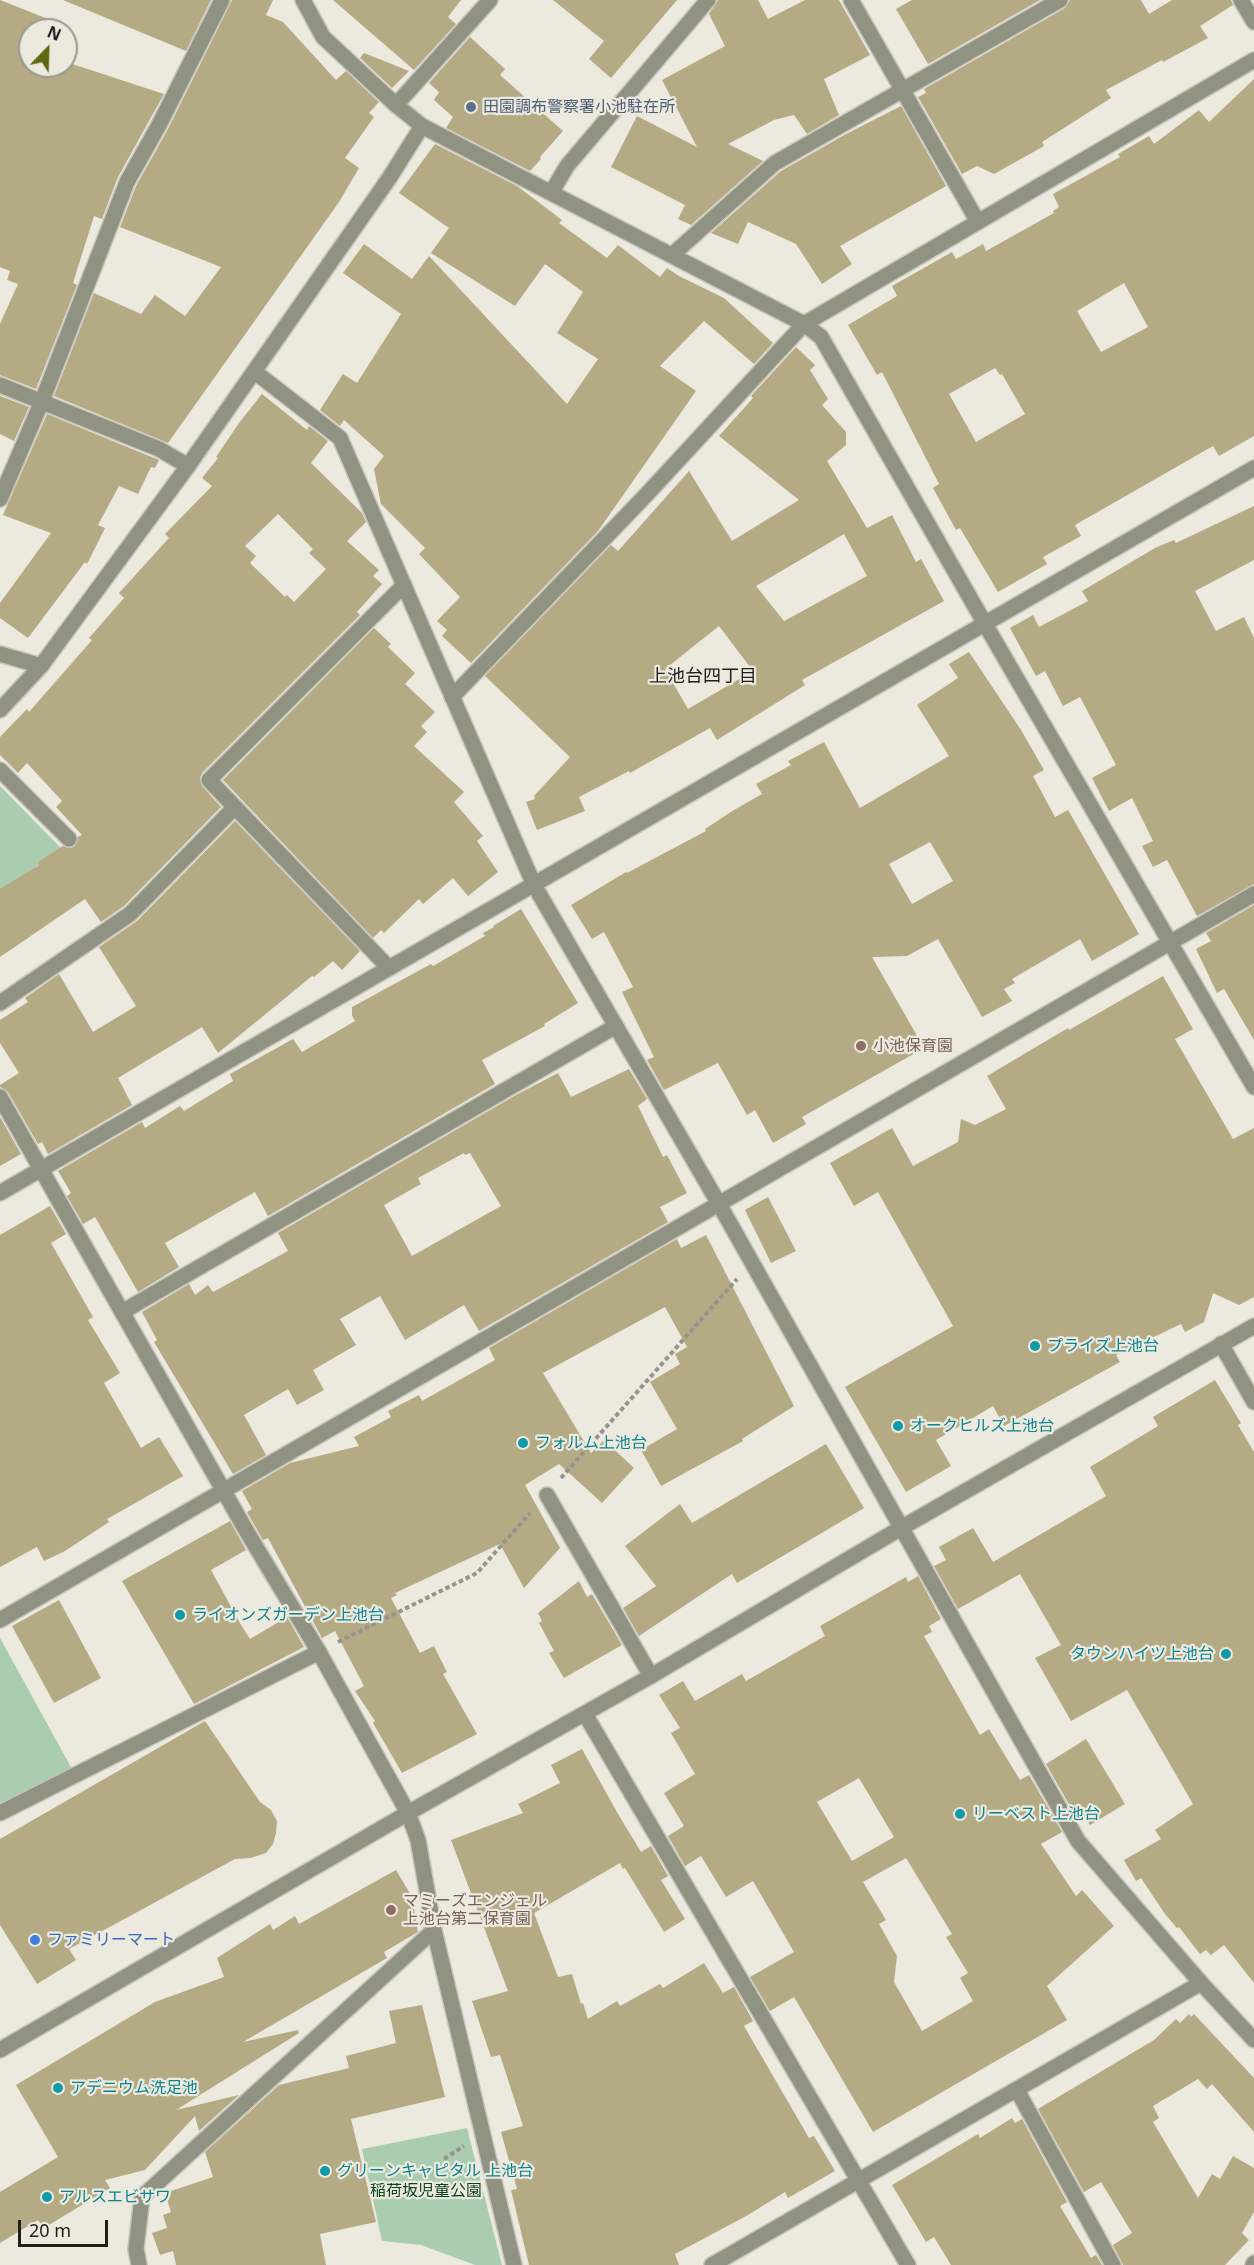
<!DOCTYPE html>
<html>
<head>
<meta charset="utf-8">
<style>
	body { margin:0 }
	#map { position:relative; width:1254px; height:2265px; overflow:hidden; background:#ece9df; font-family:"Noto Sans",sans-serif }
	canvas { display:block }
	.north { position:absolute; left:18px; top:18px; width:60px; height:60px; box-sizing:border-box; background:#ece9df; border:2px solid #9a9891; border-radius:50%; rotate:23deg; font-size:16px; font-weight:700; line-height:24px; text-align:center; color:#1f1e1b }
	.north::after { content:''; display:block; margin:auto; width:21px; height:27px; background:#5e690f; clip-path:polygon(50% 0,100% 100%,50% 72%,0 100%) }
	.scale { position:absolute; left:18px; top:2220px; width:90px; height:27px; box-sizing:border-box; border:3px solid #1f1e1b; border-top:0; padding-left:8px; font-size:18px; line-height:21px; white-space:nowrap; color:#1f1e1b; -webkit-text-stroke:4px #ece9df; paint-order:stroke }
</style>
</head>
<body>
<div id="map">
<canvas width="1254" height="2265"></canvas>
<div class="north">N</div>
<div class="scale">20 m</div>
</div>
<script>
const g = document.querySelector('canvas').getContext('2d');
g.lineJoin = 'round';
function fillPath(path, color) { g.fillStyle = color; g.fill(path, 'evenodd'); }
const shape = rows => new Path2D(rows.map(r => 'M' + r).join(''));
function strokePath(path, color, width, dash) { g.strokeStyle = color; g.lineWidth = width; g.lineCap = dash ? 'butt' : 'round'; g.setLineDash(dash || []); g.stroke(path); }
function drawText(font, color, halo, rows, align = 'center') {
  g.font = font + ' "Noto Sans","Noto Sans JP",sans-serif'; g.lineWidth = 4.5; g.setLineDash([]); g.textBaseline = 'middle'; g.strokeStyle = halo; g.fillStyle = color; for (const [text, x, y, turn = 0] of rows) {
    g.save(); g.translate(x, y); g.rotate((+turn || 0) * Math.PI / 180); g.textAlign = isNaN(turn) ? turn : align; if (halo) g.strokeText(text, 0, 0); g.fillText(text, 0, 0); g.restore();
  }
}
const green = shape([
	[0,786,62,849,0,891],
	[0,1638,72,1769,0,1807],
	[467,2128,502,2265,475,2265,421,2245,382,2241,362,2149]
]);
const building = shape([
	[0,0,48,19,43,30,30,30,30,66,66,66,66,62,164,94,118,177,102,219,94,216,73,283,77,285,36,389,0,375,0,324,18,284,7,280,10,271,0,267],
	[63,0,211,0,186,51],
	[232,0,273,0,266,15,283,22,336,80,346,71,379,102,369,113,374,117,345,158,359,168,339,202,168,443,54,396,94,293,141,314,155,295,185,316,221,267,120,227,136,186,168,129],
	[333,0,461,0,448,17,456,24,414,70],
	[553,0,677,0,611,78,589,59,604,41],
	[718,0,758,0,768,19,805,0,839,0,870,55,824,79,839,115,807,134,794,115,774,120,728,144,763,161,691,225,678,219,685,205,611,167,637,116,697,147,662,80,725,46,709,14],
	[912,0,1040,0,928,64,896,9],
	[1070,0,1141,0,1149,14,1172,0,1231,0,1233,5,1200,26,1208,38,1163,62,1162,60,1106,90,1111,98,1042,142,1044,146,994,174,977,166,962,174,918,97,926,93,924,89,1065,8],
	[470,37,505,69,500,75,563,131,540,157,541,159,530,171,446,128,453,117,434,100,439,92,429,83],
	[364,53,409,71,392,88,360,58],
	[1254,79,1254,436,1219,456,1213,446,1075,525,1081,536,1043,557,1047,564,998,592,960,528,956,530,933,488,939,484,882,372,877,375,848,325,897,296,892,286,952,252,956,259,983,244,986,251,1054,213,1053,211,1059,207,1053,194,1120,157,1118,154,1149,136,1154,144,1199,110,1209,122],
	[1124,283,1148,327,1101,352,1077,311],
	[995,368,1000,375,1002,374,1025,414,976,442,949,394],
	[901,106,946,186,840,246,852,264,822,284,796,244,748,222,738,244,711,233,781,171,846,134],
	[435,144,517,186,562,220,559,223,607,258,618,245,660,277,667,268,679,276,724,298,773,343,754,364,704,321,660,366,696,391,598,531,471,663,442,636,447,630,437,621,460,597,419,554,425,548,381,504,374,469,384,456,344,420,340,426,320,410,343,374,357,383,401,314,343,273,364,244,412,279,429,256,567,404,598,359,557,333,583,292,545,264,515,306,431,253,449,228,399,193],
	[796,347,815,365,810,370,828,399,822,405,846,432,846,445,827,461,867,528,892,515,916,562,921,559,944,601,802,680,805,685,717,740,710,728,630,773,629,771,579,797,585,811,537,830,526,802,535,799,534,796,570,757,485,676,611,545,618,551,689,471,732,541,799,500,719,436,753,398,751,396],
	[844,534,867,576,784,621,756,586],
	[719,626,753,671,688,709,665,669],
	[262,394,307,430,309,426,328,441,311,463,362,513,366,522,347,541,379,570,373,576,382,584,357,612,360,615,202,773,200,778,202,786,221,807,124,906,101,922,85,899,0,957,0,889,39,865,38,862,63,846,71,848,75,846,78,837,82,835,56,807,62,801,27,763,18,773,0,755,0,737,27,709,29,712,92,640,89,638,124,598,119,593,169,538,165,534,212,486,202,478,218,458,216,457,239,423],
	[278,514,313,549,309,553,326,569,294,602,287,595,285,597,250,563,256,556,245,546],
	[0,396,29,407,14,441,0,434],
	[47,414,159,460,155,468,151,467,138,494,119,486,98,525,105,528,87,564,85,562,28,638,0,618,0,603,51,533,3,515],
	[1254,506,1254,560,1195,591,1216,631,1244,617,1254,638,1254,884,1197,916,1167,860,1153,867,1142,846,1153,841,1132,798,1109,811,1092,778,1116,765,1080,697,1063,706,1045,671,1036,676,1010,628,1033,615,1039,627,1088,601,1082,591,1155,548,1174,540,1176,543],
	[374,628,391,644,388,647,415,673,405,684,435,712,421,726,427,732,414,746,464,792,454,802,483,836,477,841,498,872,468,896,453,878,423,904,419,899,384,933,381,930,373,938,223,780],
	[969,652,1021,730,1044,770,1033,776,1055,817,1068,810,1139,934,1092,961,1080,939,1012,979,1015,983,1004,989,1012,1001,982,1017,938,939,907,956,872,957,924,1048,802,1117,806,1124,773,1143,755,1110,747,1115,718,1063,664,1090,647,1060,654,1057,622,992,633,987,604,932,592,939,571,905,626,872,627,873,706,831,705,829,734,810,762,794,756,784,791,765,788,761,824,742,860,808,949,756,917,705,958,678,949,664],
	[930,842,953,881,912,904,889,864],
	[235,821,360,951,342,970,333,961,314,977,312,976,218,1053,202,1027,118,1078,132,1105,48,1154,42,1142,38,1144,8,1092,0,1087,0,1085,19,1073,0,1043,0,1020,28,1002,25,998,59,974,93,1032,136,1006,99,947,137,921],
	[1254,905,1254,1040,1224,989,1217,993,1196,949,1211,941,1206,933],
	[521,909,578,1003,544,1024,545,1026,482,1060,495,1084,268,1216,255,1192,165,1243,179,1267,138,1292,95,1217,83,1224,67,1196,71,1193,58,1171,142,1122,145,1128,180,1106,184,1111,233,1081,230,1074,293,1039,302,1052,355,1021,352,1016,352,1007,431,964,433,966,485,936,483,933,494,927,493,926],
	[1163,976,1193,1029,1175,1039,1233,1139,1254,1128,1254,1297,1239,1305,1213,1293,1204,1322,1185,1332,1181,1324,1116,1355,1120,1362,1004,1426,993,1406,936,1440,951,1466,906,1492,845,1387,953,1326,878,1192,854,1206,830,1163,892,1128,913,1166,958,1142,961,1119,975,1125,1006,1109,987,1076,1068,1028,1069,1030],
	[629,1069,647,1099,638,1106,663,1157,667,1155,687,1193,660,1207,668,1222,479,1331,464,1305,405,1340,380,1296,340,1319,356,1345,313,1370,324,1390,297,1405,288,1389,244,1415,266,1455,233,1474,154,1342,157,1340,142,1312,189,1284,195,1295,208,1285,213,1292,288,1251,278,1233,516,1095,558,1073,571,1097],
	[464,1153,465,1155,470,1153,501,1206,412,1256,384,1205,421,1184,418,1178],
	[0,1117,21,1154,0,1166],
	[768,1197,796,1251,771,1263,745,1210],
	[50,1206,66,1234,51,1243,93,1317,88,1320,120,1373,104,1383,141,1448,159,1437,183,1476,107,1519,109,1522,65,1551,44,1561,37,1547,0,1567,0,1235],
	[706,1235,794,1406,742,1439,743,1441,661,1486,641,1450,677,1429,650,1382,680,1364,675,1354,687,1347,665,1307,543,1373,591,1453,604,1440,634,1468,602,1503,559,1464,525,1485,560,1548,524,1588,500,1544,395,1593,397,1595,391,1598,420,1653,434,1646,447,1672,443,1674,477,1734,402,1773,373,1723,375,1721,355,1691,364,1686,335,1631,322,1638,268,1538,263,1540,247,1512,252,1509,242,1491,290,1463,359,1446,354,1437,391,1417,388,1411,419,1395,422,1401,495,1360,489,1348,677,1239,681,1248],
	[1215,1380,1241,1423,1238,1425,1254,1452,1254,1983,1224,1945,1211,1955,1206,1950,1200,1954,1179,1927,1177,1928,1165,1914,1141,1878,1136,1881,1124,1860,1161,1839,1155,1830,1193,1804,1127,1690,1071,1721,1035,1658,1061,1645,1020,1574,958,1609,934,1566,946,1560,939,1547,973,1528,993,1562,1106,1496,1090,1467,1158,1426,1153,1417],
	[826,1444,864,1508,737,1583,732,1574,639,1636,623,1608,656,1586,625,1546,680,1504,692,1523],
	[230,1521,246,1550,211,1570,241,1625,250,1639,287,1617,304,1647,194,1704,122,1581],
	[918,1576,941,1619,929,1626,932,1632,924,1636,980,1735,989,1729,1020,1780,1029,1775,1062,1832,1041,1844,1076,1896,1082,1890,1114,1926,1047,1986,1067,2020,873,2132,794,1997,770,2011,750,1977,794,1952,753,1881,726,1897,701,1856,685,1866,668,1836,684,1826,664,1793,695,1774,671,1733,680,1728,659,1695,683,1681,695,1701,742,1674,746,1681,825,1636,820,1626,906,1577,908,1582],
	[859,1778,894,1837,852,1861,817,1802],
	[906,1858,952,1934,946,1937,968,1973,960,1978,973,2001,922,2031,894,1982,897,1956,879,1924,886,1920,863,1882],
	[579,1581,587,1597,592,1594,622,1645,564,1678,549,1653,554,1651,539,1623,542,1621,538,1613],
	[59,1600,101,1678,54,1703,12,1626],
	[205,1721,260,1802,271,1810,277,1821,276,1833,273,1844,266,1853,250,1858,235,1859,69,1949,76,1960,37,1984,0,1925,0,1839],
	[1086,1739,1125,1804,1090,1825,1086,1818,1079,1822,1046,1764],
	[582,1749,618,1814,641,1852,651,1846,668,1876,661,1880,685,1919,664,1932,625,1868,623,1869,620,1863,534,1913,558,1977,572,1974,581,2004,583,2003,588,2019,617,2001,620,2006,660,1984,663,1988,704,1963,723,1993,734,1987,753,2021,744,2026,809,2138,814,2136,835,2171,788,2198,785,2192,748,2215,675,2254,679,2265,529,2265,511,2190,517,2189,501,2132,523,2126,500,2055,491,2057,472,2001,508,1991,451,1840,523,1813,518,1804,560,1783,551,1765],
	[396,1870,412,1897,418,1932,384,1952,387,1958,243,2042,298,2030,299,2033,176,2110,239,2095,199,2131,195,2116,145,2170,105,2180,110,2188,44,2228,38,2220,0,2243,0,2192,58,2157,16,2085,155,2002,224,1977,217,1958,270,1924,273,1930,295,1916,299,1924],
	[422,2005,445,2097,351,2119,376,2222,320,2234,326,2265,176,2265,173,2251,160,2255,152,2233,167,2228,163,2215,171,2212,165,2193,213,2177,205,2152,279,2085,349,2068,346,2056,396,2043,389,2011],
	[1189,2014,1191,2017,1194,2014,1254,2078,1254,2132,1212,2084,1207,2089,1198,2079,1153,2106,1159,2118,1153,2122,1198,2198,1212,2174,1220,2179,1233,2156,1254,2168,1254,2212,1242,2233,1249,2240,1225,2265,1123,2265,1113,2245,1132,2233,1101,2182,1084,2192,1038,2109,1154,2040,1176,2019,1180,2023],
	[1012,2118,1015,2123,1022,2119,1067,2202,1060,2206,1091,2258,1096,2255,1102,2265,951,2265,934,2237,926,2242,892,2185,978,2134,980,2138]
]);
const path = shape([
	[561,1478,737,1279],
	[338,1642,477,1573,530,1513],
	[444,2159,464,2146]
]);
const service = shape([
	[851,0,978,222],
	[396,105,490,0],
	[672,255,775,163,1060,0],
	[0,499,42,401,127,182,159,125,222,0],
	[452,697,648,493,804,324],
	[0,770,69,839],
	[389,968,209,780,404,585],
	[0,1003,130,914,235,807],
	[122,1312,616,1026],
	[547,1495,651,1676],
	[0,1813,319,1652]
]);
const minor = shape([
	[1241,0,1254,22],
	[422,126,804,324,821,337,985,624,1254,1087],
	[551,193,567,166,708,0],
	[804,324,1254,60],
	[255,372,340,438,534,885,719,1204,1078,1841,1201,1983,1254,2040],
	[0,385,159,449,188,466],
	[0,654,41,666],
	[0,1097,247,1532,319,1652,408,1813,418,1840,434,1930,514,2265],
	[0,1193,1254,468],
	[1221,1344,1254,1402],
	[0,1620,1254,894],
	[585,1714,908,2265],
	[1017,2090,1113,2265],
	[139,2265,136,2249,142,2197,434,1930],
	[712,2265,1201,1983]
]);
const tertiary = shape([
	[0,710,41,666,188,466,390,177,422,126,396,105,323,37,303,0],
	[0,2050,408,1813,651,1676,901,1528,1254,1326],
	[1253,2265,1254,2263]
]);
const markers = [
	[471,107,6,"#5c6f8a"],
	[861,1046,6,"#8d6e63"],
	[1035,1346,6,"#0f9aa8"],
	[898,1426,6,"#0f9aa8"],
	[523,1443,6,"#0f9aa8"],
	[180,1615,6,"#0f9aa8"],
	[1226,1654,6,"#0f9aa8"],
	[960,1814,6,"#0f9aa8"],
	[391,1910,6,"#8d6e63"],
	[35,1940,6,"#3f7fe0"],
	[58,2088,6,"#0f9aa8"],
	[325,2171,6,"#0f9aa8"],
	[47,2197,6,"#0f9aa8"]
];
const serviceNames = [
	["田園調布警察署小池駐在所",483,107]
];
const educationNames = [
	["小池保育園",873,1046],
	["マミーズエンジェル",403,1901],
	["上池台第二保育園",403,1919]
];
const cultureNames = [
	["プライズ上池台",1047,1346],
	["オークヒルズ上池台",910,1426],
	["フォルム上池台",535,1443],
	["ライオンズガーデン上池台",192,1615],
	["タウンハイツ上池台",1214,1654,"right"],
	["リーベスト上池台",972,1814],
	["アデニウム洗足池",70,2088],
	["グリーンキャピタル 上池台",337,2171],
	["アルスエビサワ",59,2197]
];
const shopNames = [
	["ファミリーマート",47,1940]
];
const parkNames = [
	["稲荷坂児童公園",426,2191]
];
const neighbourhoodNames = [
	["上池台四丁目",703,677]
];
fillPath(green, '#aacdb0');
fillPath(building, '#b4aa83');
strokePath(service, '#c7c4bc', 18);
strokePath(minor, '#c7c4bc', 18);
strokePath(tertiary, '#c7c4bc', 18);
strokePath(path, '#96948d', 4, [4.5, 3]);
strokePath(service, '#909382', 15);
strokePath(minor, '#909382', 15);
strokePath(tertiary, '#909382', 15);
for (const [x, y, r, color] of markers) { const dot = new Path2D(); dot.arc(x, y, r, 0, 2 * Math.PI); g.fillStyle = color; g.fill(dot); strokePath(dot, '#ece9df', 2); }
drawText('16px', '#4e5e75', '#ece9df', serviceNames, 'left');
drawText('16px', '#785e54', '#ece9df', educationNames, 'left');
drawText('16px', '#0d838f', '#ece9df', cultureNames, 'left');
drawText('16px', '#366cbe', '#ece9df', shopNames, 'left');
drawText('16px', '#0d441e', '#ece9df', parkNames);
drawText('18px', '#1f1e1b', '#ece9df', neighbourhoodNames);
</script>
</body>
</html>
